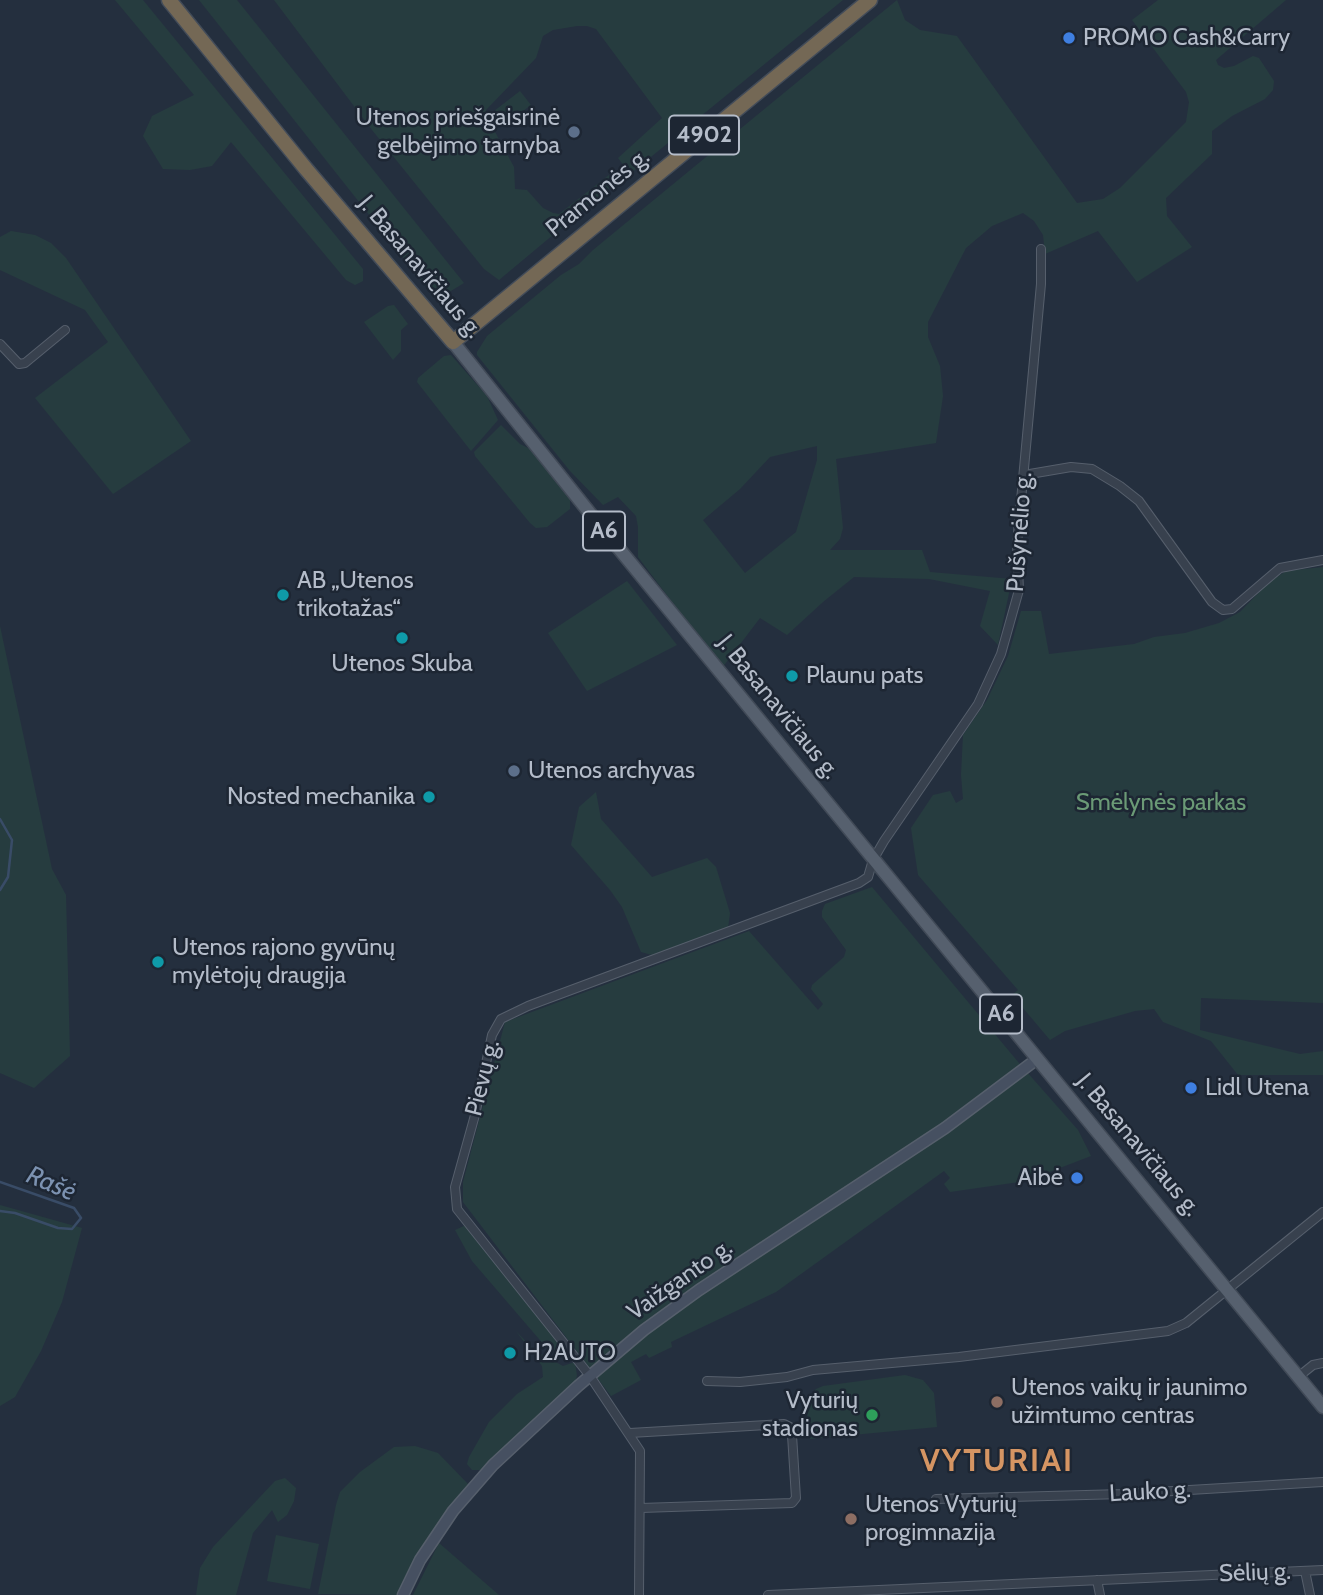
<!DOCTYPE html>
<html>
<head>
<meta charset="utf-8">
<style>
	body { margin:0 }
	canvas { display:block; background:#242f3e }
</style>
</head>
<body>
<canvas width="1323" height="1595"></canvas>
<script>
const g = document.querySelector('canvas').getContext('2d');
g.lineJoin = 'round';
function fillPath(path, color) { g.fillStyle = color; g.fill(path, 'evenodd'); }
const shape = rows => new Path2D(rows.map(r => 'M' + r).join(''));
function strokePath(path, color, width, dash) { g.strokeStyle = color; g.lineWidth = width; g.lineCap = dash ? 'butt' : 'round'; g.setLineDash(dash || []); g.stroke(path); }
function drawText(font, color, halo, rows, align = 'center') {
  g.font = font + ' Cabin,sans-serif'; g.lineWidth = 5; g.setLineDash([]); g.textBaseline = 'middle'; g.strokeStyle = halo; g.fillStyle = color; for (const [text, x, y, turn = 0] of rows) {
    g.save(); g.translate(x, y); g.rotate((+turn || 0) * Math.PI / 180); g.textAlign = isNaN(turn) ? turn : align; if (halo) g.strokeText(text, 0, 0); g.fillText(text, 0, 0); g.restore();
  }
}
const green = shape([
	[115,0,143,0,363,269,363,281,355,285,346,280,231,142,212,166,190,170,163,169,143,136,152,116,194,95],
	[199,0,237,0,464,283,441,297,432,294],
	[274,0,843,0,630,174,618,158,662,118,596,29,587,26,577,26,553,30,543,36,536,58,486,110,487,117,514,167,515,189,527,190,543,208,553,213,559,214,609,175,614,180,614,184,499,280,484,269,372,130],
	[897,0,905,20,920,30,957,36,1077,203,1103,199,1120,188,1186,122,1189,102,1186,92,1132,20,1158,0,1286,0,1216,60,1218,65,1224,68,1234,66,1253,56,1259,58,1274,81,1273,90,1265,99,1232,116,1212,131,1212,154,1166,198,1167,216,1192,247,1137,282,1098,231,1045,254,1043,235,1034,221,1023,213,992,226,966,248,928,322,928,337,940,366,943,396,936,443,836,459,843,528,840,539,830,550,922,550,930,572,1012,579,998,645,980,626,990,591,929,579,854,577,823,602,787,635,760,618,722,668,638,557,638,527,636,516,618,497,603,505,570,471,477,355,477,352,487,336,561,275,579,264,593,250],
	[817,446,817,460,796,532,745,573,703,520,740,489,770,457],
	[520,91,531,105,505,125,494,111],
	[11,231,35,235,51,243,66,258,191,441,113,494,35,398,108,342,85,310,0,270,0,237],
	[394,305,408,324,401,330,401,351,393,360,364,322,388,306],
	[451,355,487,396,498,420,471,451,417,382,418,378,444,356],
	[501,425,520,444,532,450,570,496,570,509,547,527,536,528,530,523,475,456,474,452],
	[1323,567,1323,1003,1201,998,1200,1030,1300,1054,1323,1051,1323,1075,1238,1075,1211,1041,1163,1022,1154,1009,1135,1011,1065,1031,1050,1040,1012,995,1018,990,918,875,911,828,933,795,950,791,956,803,963,799,961,775,963,735,987,700,1008,656,1021,611,1041,611,1049,654,1134,644,1154,637,1185,633,1219,623,1240,612,1269,582,1286,571],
	[627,581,677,645,587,691,548,633],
	[0,626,52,869,66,895,70,1056,34,1088,0,1073],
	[596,792,601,819,652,877,707,858,716,867,730,913,728,928,652,955,641,952,622,907,610,890,571,845,579,807],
	[872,887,1019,1063,1078,1130,1091,1156,1026,1181,950,1192,944,1184,950,1178,944,1171,776,1292,671,1342,672,1347,649,1358,646,1354,631,1362,641,1380,611,1396,463,1202,463,1182,505,1022,749,931,818,1010,823,1004,811,989,812,985,844,957,846,950,822,917,822,911,825,904],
	[0,1205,82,1228,62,1302,41,1351,15,1397,0,1406],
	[466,1225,565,1348,551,1351,545,1346,472,1261,455,1230],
	[516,1331,534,1350,563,1366,575,1362,577,1376,575,1381,482,1470,472,1470,467,1464,469,1457,489,1422,517,1394,543,1377,542,1366],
	[905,1375,923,1380,934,1393,937,1427,810,1439,806,1402,816,1389,823,1386],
	[415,1446,438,1453,469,1485,398,1595,318,1594,336,1505,340,1492,360,1472,394,1447],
	[285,1478,296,1488,294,1501,287,1515,278,1522,272,1510,253,1533,236,1595,196,1595,200,1568,213,1547,275,1481],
	[276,1535,319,1544,310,1589,267,1581],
	[439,1543,499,1595,413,1595]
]);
const stream = shape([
	[0,819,12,840,8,877,0,890],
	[0,1182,74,1208,81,1218,72,1229,58,1228,15,1213,0,1211]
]);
const street = shape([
	[0,344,19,364,25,363,65,330],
	[1024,475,1071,467,1092,469,1120,486,1139,501,1212,602,1223,610,1232,609,1280,568,1323,560],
	[1298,1377,1313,1365,1323,1363],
	[707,1381,740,1382,787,1377,813,1370,959,1357,1168,1331,1186,1323,1323,1212],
	[630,1433,784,1424,790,1427,792,1435,796,1498,792,1503,641,1508],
	[936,1499,1123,1494,1323,1482],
	[1305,1571,1310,1595],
	[1097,1580,1100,1595],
	[639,1595,640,1451,590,1376,457,1209,455,1187,475,1115,492,1035,501,1019,528,1006,859,883,868,877,873,860,884,841,978,704,1001,654,1019,590,1017,544,1041,284,1041,249],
	[768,1595,1323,1570]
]);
const secondary = shape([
	[403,1595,420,1560,453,1511,493,1465,578,1386,644,1330,699,1290,945,1128,1037,1059]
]);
const primary = shape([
	[453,342,593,517,1323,1407]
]);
const highway = shape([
	[169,0,306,169,453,342,870,0]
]);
const markers = [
	[1069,38,7,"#3f7fe0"],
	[574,132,7,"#5c6f8a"],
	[283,595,7,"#0f9aa8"],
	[402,638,7,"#0f9aa8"],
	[792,676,7,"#0f9aa8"],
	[514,771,7,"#5c6f8a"],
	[429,797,7,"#0f9aa8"],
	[158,962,7,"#0f9aa8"],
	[1191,1088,7,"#3f7fe0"],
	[1077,1178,7,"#3f7fe0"],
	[510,1353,7,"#0f9aa8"],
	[997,1402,7,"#8d6e63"],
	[872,1415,7,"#2e9e5b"],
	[851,1519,7,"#8d6e63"]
];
const shields = [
	[704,135,70],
	[604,531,42],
	[1001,1014,42]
];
const shieldNames = [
	["4902",704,135],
	["A6",604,531],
	["A6",1001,1014]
];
const poiNames = [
	["PROMO Cash&Carry",1083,38],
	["Utenos priešgaisrinė",560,118,"right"],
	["gelbėjimo tarnyba",560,146,"right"],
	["AB „Utenos",297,581],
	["trikotažas“",297,609],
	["Utenos Skuba",402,664,"center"],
	["Plaunu pats",806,676],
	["Utenos archyvas",528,771],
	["Nosted mechanika",415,797,"right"],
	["Utenos rajono gyvūnų",172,948],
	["mylėtojų draugija",172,976],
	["Lidl Utena",1205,1088],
	["Aibė",1063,1178,"right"],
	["H2AUTO",524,1353],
	["Utenos vaikų ir jaunimo",1011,1388],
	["užimtumo centras",1011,1416],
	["Vyturių",858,1401,"right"],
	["stadionas",858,1429,"right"],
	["Utenos Vyturių",865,1505],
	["progimnazija",865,1533]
];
const streetNames = [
	["Pramonės g.",598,193,-39],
	["J. Basanavičiaus g.",420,267,50],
	["Pušynėlio g.",1020,532,-86],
	["J. Basanavičiaus g.",778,707,51],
	["Pievų g.",483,1078,-76],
	["J. Basanavičiaus g.",1138,1145,50],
	["Vaižganto g.",680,1280,-35],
	["Lauko g.",1150,1492,-3],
	["Sėlių g.",1255,1573,-2]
];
const parkNames = [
	["Smėlynės parkas",1161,803]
];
const waterNames = [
	["Rašė",51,1184,23]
];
const districtNames = [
	["VYTURIAI",997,1462]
];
fillPath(green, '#263c3f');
strokePath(stream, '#394c67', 2.5);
strokePath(street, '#565f6c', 10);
strokePath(secondary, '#565f6c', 13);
strokePath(primary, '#414a57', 15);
strokePath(highway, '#434c59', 17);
strokePath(street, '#38414e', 8);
strokePath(secondary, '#465061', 10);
strokePath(primary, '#56606e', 12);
strokePath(highway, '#746855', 14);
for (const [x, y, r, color] of markers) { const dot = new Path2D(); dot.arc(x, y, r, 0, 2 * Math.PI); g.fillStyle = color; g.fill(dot); strokePath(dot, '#1d2633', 2.5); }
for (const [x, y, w] of shields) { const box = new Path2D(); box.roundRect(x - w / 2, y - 19.5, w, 39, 5); g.fillStyle = '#1d2633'; g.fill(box); strokePath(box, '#b4bcc9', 2); }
drawText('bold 23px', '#b4bcc9', null, shieldNames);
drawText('24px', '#b4bcc9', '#1d2633', poiNames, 'left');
drawText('24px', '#b4bcc9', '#1d2633', streetNames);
drawText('24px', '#6b9a76', '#1d2633', parkNames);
drawText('italic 26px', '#7c92b1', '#1d2633', waterNames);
g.letterSpacing = '2px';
drawText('bold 32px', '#d59563', '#1d2633', districtNames);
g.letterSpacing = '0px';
</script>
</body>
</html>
